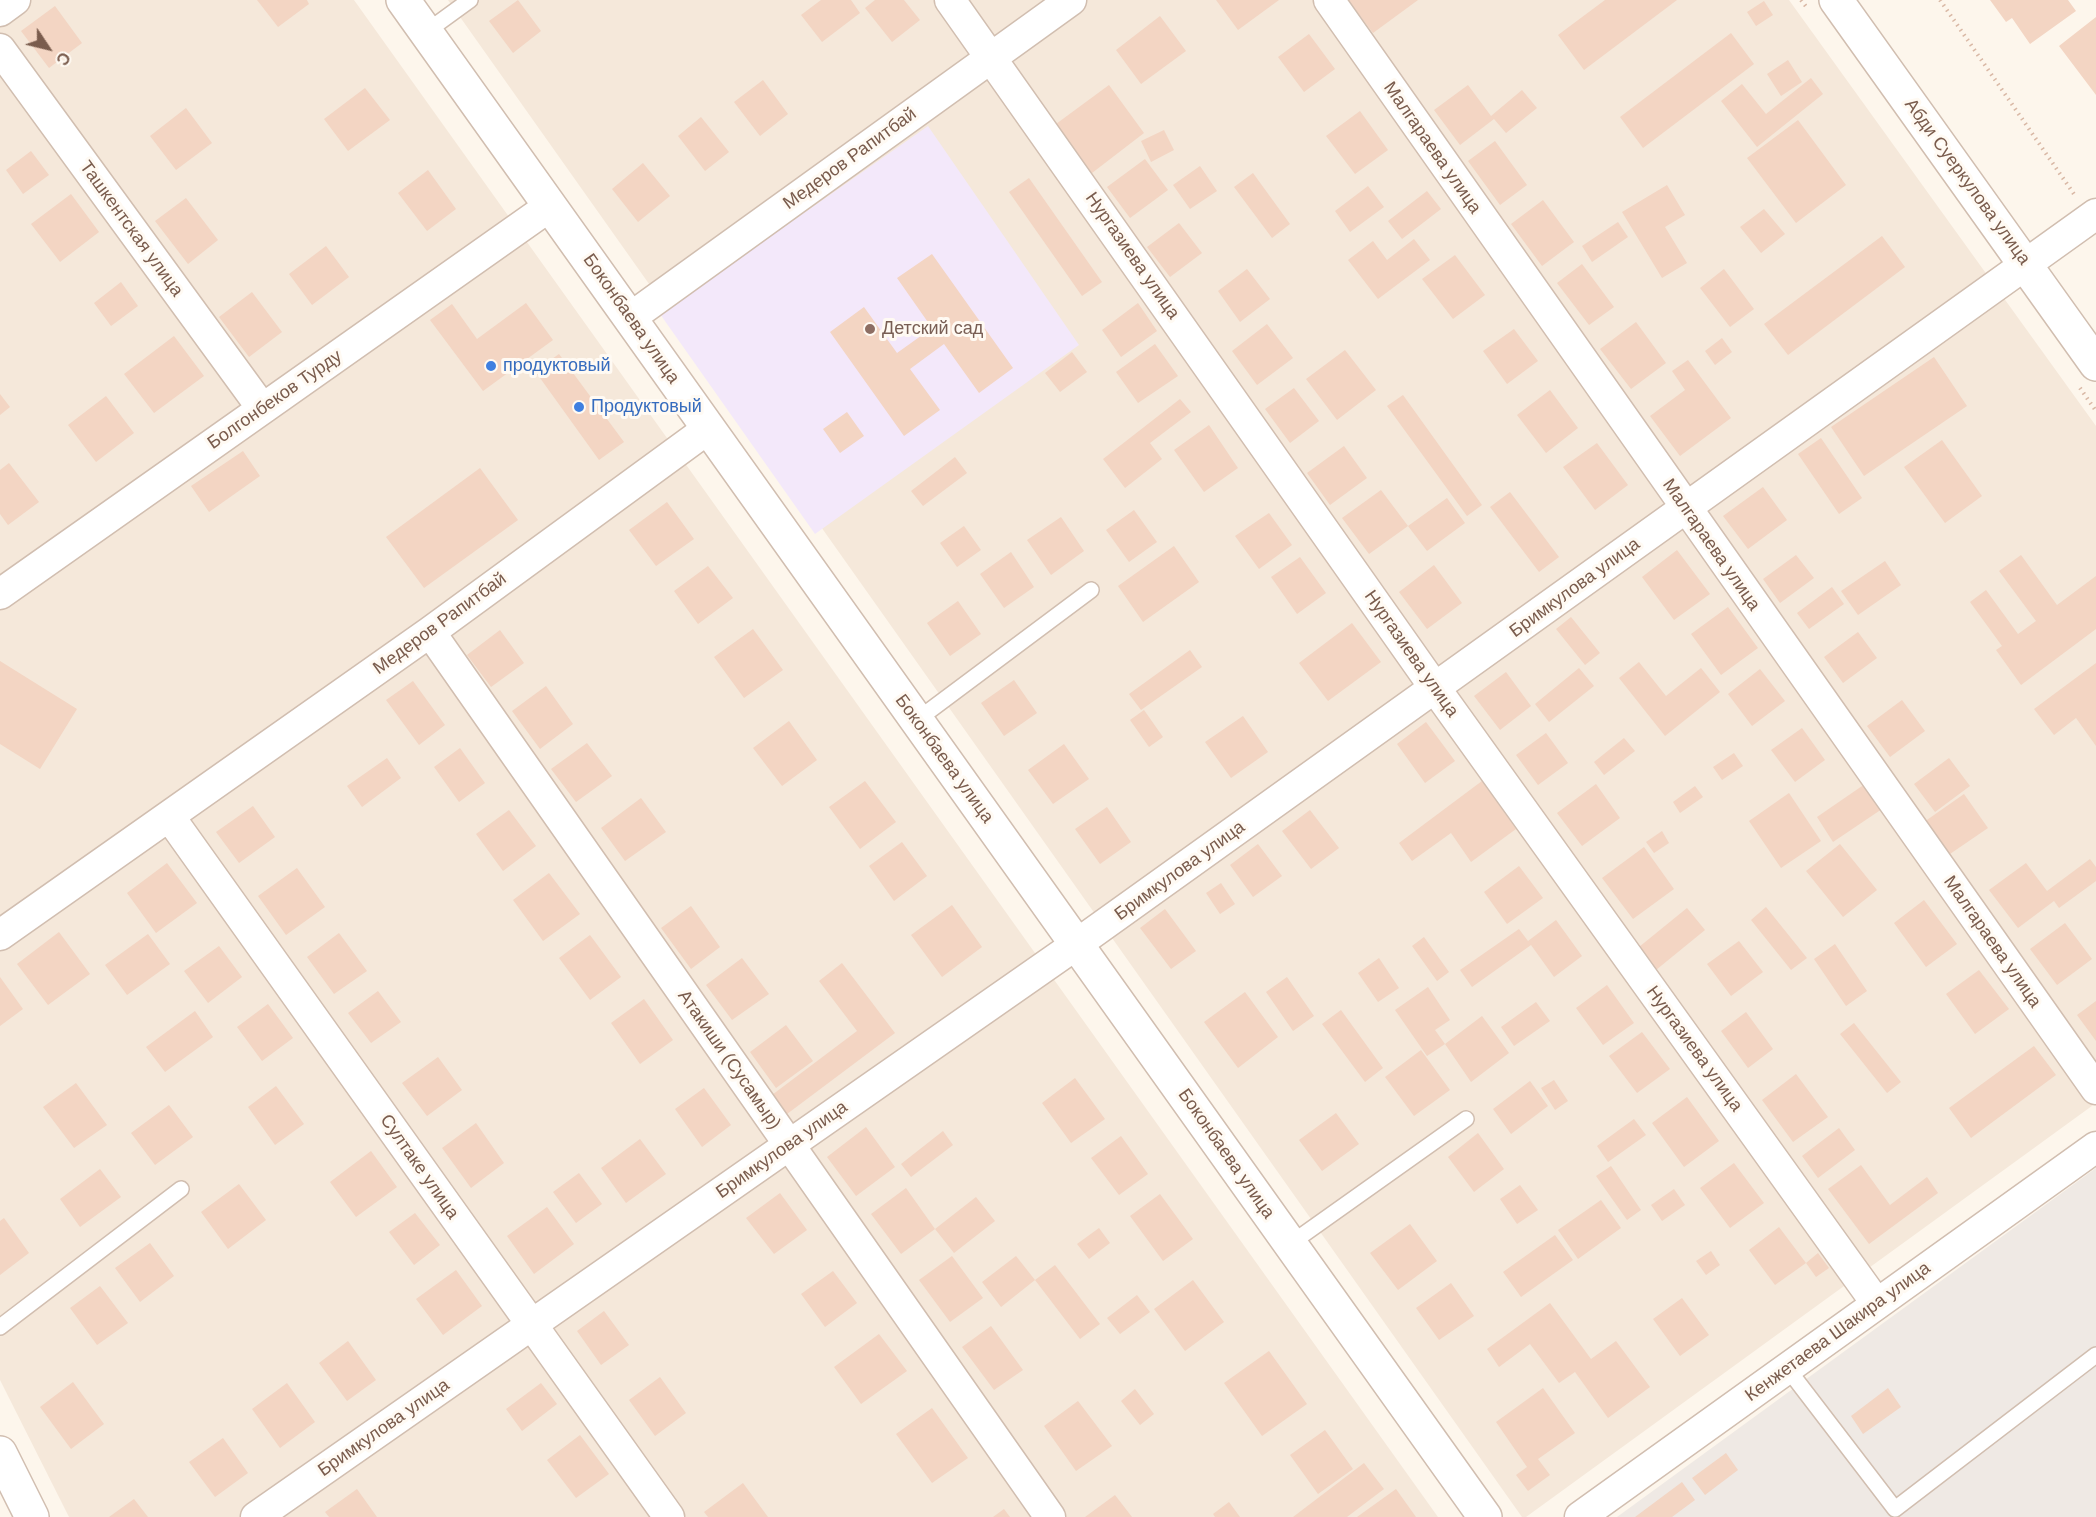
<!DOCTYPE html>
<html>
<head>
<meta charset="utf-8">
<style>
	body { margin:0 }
	#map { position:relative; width:2096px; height:1517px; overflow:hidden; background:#fdf6ec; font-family:Arial,sans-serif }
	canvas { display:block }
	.north { position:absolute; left:18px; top:18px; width:60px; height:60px; -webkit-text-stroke:4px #fffaf3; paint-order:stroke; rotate:125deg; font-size:16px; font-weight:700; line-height:24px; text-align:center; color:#7a5c4d }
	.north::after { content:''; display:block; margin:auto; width:21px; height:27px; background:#7a5c4d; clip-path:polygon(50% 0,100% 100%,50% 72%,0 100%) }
</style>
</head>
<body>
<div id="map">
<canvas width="2096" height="1517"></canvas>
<div class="north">С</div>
</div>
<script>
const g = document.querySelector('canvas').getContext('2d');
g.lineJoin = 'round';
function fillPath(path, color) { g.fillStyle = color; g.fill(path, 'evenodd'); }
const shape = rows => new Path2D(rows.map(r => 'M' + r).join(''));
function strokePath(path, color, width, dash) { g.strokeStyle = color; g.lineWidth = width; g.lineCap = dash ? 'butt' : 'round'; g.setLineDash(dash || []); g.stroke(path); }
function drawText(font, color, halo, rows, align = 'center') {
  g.font = font + ' Arial,sans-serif'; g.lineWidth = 6; g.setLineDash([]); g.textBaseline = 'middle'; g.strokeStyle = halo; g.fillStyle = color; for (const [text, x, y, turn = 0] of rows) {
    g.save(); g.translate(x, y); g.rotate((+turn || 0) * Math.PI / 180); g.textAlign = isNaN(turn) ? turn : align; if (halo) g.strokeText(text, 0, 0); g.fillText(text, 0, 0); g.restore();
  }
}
const residential = shape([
	[0,0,354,0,1438,1517,69,1517,0,1380],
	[448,0,1789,0,2096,426,2096,1103,1526,1517,1522,1517]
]);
const industrial = shape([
	[2096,1168,2096,1517,1617,1517]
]);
const education = shape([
	[928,126,1079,345,815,534,660,314]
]);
const building = shape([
	[257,0,307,0,309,4,278,27],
	[518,0,541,31,513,53,489,21],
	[821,0,851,0,860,13,822,42,801,15],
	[875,0,904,0,920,20,892,42,865,8],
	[1216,0,1279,0,1238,30],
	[1348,0,1418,0,1373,33],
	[1605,0,1677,0,1584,70,1558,35],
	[1990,0,2068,0,2076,11,2030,44,2012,18,2006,22],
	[1764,1,1773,15,1756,26,1747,12],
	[55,6,82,43,49,68,21,31],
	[1160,16,1186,51,1141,84,1116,50],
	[2096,17,2096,95,2059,46],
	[1731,33,1754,64,1643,148,1620,117],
	[1309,34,1335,69,1304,92,1278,57],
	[1788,60,1802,82,1781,96,1767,74],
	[1811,78,1823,94,1757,147,1721,101,1742,84,1766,114],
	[763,80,788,114,760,136,734,102],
	[1109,85,1144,133,1092,173,1056,124],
	[1468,85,1491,116,1522,90,1537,108,1506,133,1494,119,1460,145,1434,110],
	[365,88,390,120,348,151,324,119],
	[186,108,212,143,176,170,150,136],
	[1360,111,1388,150,1355,174,1326,136],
	[701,117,729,152,705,171,678,136],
	[1798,120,1846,185,1796,223,1747,158],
	[1164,130,1174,150,1151,162,1141,141],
	[1495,141,1527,185,1500,205,1468,161],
	[31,151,49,175,23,194,6,170],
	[1145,159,1168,190,1130,218,1107,187],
	[643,163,670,196,638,222,612,189],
	[1200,166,1217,191,1190,209,1173,185],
	[428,170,456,209,427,231,398,193],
	[1253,173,1290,224,1272,238,1234,187],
	[1029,178,1102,282,1082,296,1009,192],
	[1667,185,1685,215,1665,227,1687,263,1662,278,1622,212],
	[1368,186,1384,207,1350,232,1335,211],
	[1427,191,1441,209,1402,239,1388,221],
	[71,194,99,232,60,262,31,224],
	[186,198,218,240,188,264,155,221],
	[1543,200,1574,242,1542,266,1511,224],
	[1764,209,1785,234,1761,253,1740,227],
	[1618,222,1628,237,1592,262,1582,246],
	[1179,223,1202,253,1170,277,1147,247],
	[1882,236,1905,267,1788,355,1764,324],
	[1414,239,1430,260,1378,299,1348,260,1373,241,1387,260],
	[326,246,349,277,312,305,289,274],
	[932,254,1013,368,979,393,944,344,910,369,940,410,904,436,830,332,864,307,897,353,932,328,897,278],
	[1455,255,1485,295,1453,319,1422,279],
	[1582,264,1614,307,1589,325,1557,283],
	[1247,269,1270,299,1240,322,1218,291],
	[1724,269,1754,309,1730,327,1700,288],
	[121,282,138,306,111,326,94,303],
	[252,292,282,332,249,357,219,317],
	[526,303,553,340,483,391,430,320,452,304,477,339],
	[1138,303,1157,331,1121,357,1102,330],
	[1636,322,1666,363,1631,389,1600,349],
	[1267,324,1293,358,1257,385,1232,351],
	[1514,329,1538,361,1507,384,1483,351],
	[174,336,204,376,154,413,124,374],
	[1722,338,1732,352,1715,365,1705,351],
	[1155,344,1178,376,1138,403,1116,372],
	[1345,350,1376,390,1337,420,1306,379],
	[1072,352,1087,372,1060,392,1045,373],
	[559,354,624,442,599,460,535,371],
	[1934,357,1967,406,1864,476,1831,427],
	[1688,360,1731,418,1680,456,1650,416,1685,390,1672,371],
	[1294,388,1319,421,1290,443,1265,409],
	[1550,390,1578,428,1546,453,1517,415],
	[0,394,10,407,0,415],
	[1403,395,1482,505,1467,516,1387,406],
	[106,396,134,433,96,462,68,425],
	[1180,399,1191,412,1150,443,1162,459,1125,488,1103,459],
	[847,412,864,436,840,453,823,429],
	[1209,425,1238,468,1204,492,1174,450],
	[1821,438,1862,498,1839,514,1798,454],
	[1942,440,1982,496,1945,523,1904,467],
	[1597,443,1628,485,1595,510,1563,467],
	[1344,446,1367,478,1330,505,1307,473],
	[243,451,260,476,209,512,191,486],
	[955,457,967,473,923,506,911,491],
	[9,463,39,502,8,525,0,514,0,470],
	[480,468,518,520,424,588,386,537],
	[1763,487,1787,520,1748,549,1723,516],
	[1381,490,1408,526,1369,554,1342,518],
	[1510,492,1559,557,1539,572,1490,507],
	[1447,498,1465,523,1427,551,1408,526],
	[667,502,694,539,656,566,629,530],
	[1134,510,1157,542,1129,562,1106,530],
	[1269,513,1292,545,1259,569,1235,536],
	[1061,517,1084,551,1051,575,1027,540],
	[964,526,981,550,957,567,940,543],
	[1174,546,1199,582,1143,622,1118,586],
	[1677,550,1710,594,1674,620,1642,577],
	[1011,552,1034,587,1004,608,980,574],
	[1796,555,1814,578,1780,603,1763,579],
	[2021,555,2057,605,2096,576,2096,629,2021,685,1996,650,2002,646,1970,602,1986,590,2018,634,2036,621,1999,571],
	[1300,557,1326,593,1297,614,1271,577],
	[1885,561,1901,585,1858,615,1841,591],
	[1434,565,1462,603,1427,629,1399,592],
	[708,566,733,598,698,624,674,591],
	[1832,587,1844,604,1809,629,1797,613],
	[958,601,981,634,950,656,927,623],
	[1728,607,1758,648,1721,675,1691,634],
	[1571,617,1600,653,1585,665,1556,629],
	[1352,623,1381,662,1328,701,1299,663],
	[753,629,783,670,744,698,714,657],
	[500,630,524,663,491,687,467,655],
	[1858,632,1877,658,1843,683,1824,657],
	[1190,650,1202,667,1141,710,1129,694],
	[0,661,77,709,40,769,0,744],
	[1639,662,1666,696,1701,668,1720,692,1665,736,1619,678],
	[2096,663,2096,746,2076,718,2054,735,2034,709],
	[1579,668,1594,686,1549,722,1535,704],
	[1760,669,1785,701,1752,726,1728,694],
	[1506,672,1531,706,1500,730,1474,696],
	[1014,680,1037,713,1004,736,981,703],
	[413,681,445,725,419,745,386,700],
	[546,686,573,724,540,749,512,711],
	[1902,700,1925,731,1890,757,1867,726],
	[1144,710,1163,737,1149,747,1130,720],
	[1243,716,1268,752,1231,778,1205,742],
	[789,721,817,760,782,786,753,748],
	[1426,722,1455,761,1425,783,1397,744],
	[1802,728,1825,760,1795,782,1771,750],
	[1546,733,1568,763,1538,785,1516,755],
	[1624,738,1635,751,1604,775,1594,762],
	[587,743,612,776,576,802,551,769],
	[1064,744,1089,779,1053,804,1028,770],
	[460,748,485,783,459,802,434,767],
	[1734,753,1743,766,1722,780,1713,767],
	[387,758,401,778,362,807,347,786],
	[1949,758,1970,786,1935,812,1914,784],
	[865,781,896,822,860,849,829,807],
	[1482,781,1516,829,1471,862,1451,833,1412,861,1399,843],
	[1596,784,1620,818,1582,846,1557,813],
	[1865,784,1882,809,1833,842,1817,817],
	[1695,786,1703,797,1680,813,1673,802],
	[1789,793,1821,841,1781,868,1749,821],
	[1964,794,1988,828,1947,856,1924,822],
	[641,798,666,832,625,861,601,828],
	[253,806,275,837,239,863,216,832],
	[1107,807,1131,842,1100,864,1075,829],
	[509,810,536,846,503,871,476,834],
	[1310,810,1339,848,1311,869,1282,831],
	[1662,831,1669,843,1654,853,1646,842],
	[902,842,927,876,894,901,869,866],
	[1258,844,1282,876,1253,897,1230,865],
	[1840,844,1877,890,1843,917,1806,871],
	[1644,847,1674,889,1633,919,1602,878],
	[2090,859,2096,867,2096,881,2059,908,2054,901,2018,928,1989,890,2026,863,2047,891],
	[167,863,197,903,156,933,127,893],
	[1519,866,1543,898,1507,924,1484,892],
	[297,868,325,907,286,935,258,896],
	[549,873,580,914,543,941,513,900],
	[1221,883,1235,904,1220,914,1206,893],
	[1924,900,1957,944,1926,967,1894,923],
	[952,905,982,947,942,977,911,935],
	[691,906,720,947,691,969,661,928],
	[1766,907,1807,958,1791,970,1751,920],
	[1687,908,1705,930,1656,970,1639,947],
	[1165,909,1196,951,1171,969,1140,928],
	[1556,920,1582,956,1554,977,1531,945,1472,987,1460,970,1519,929,1528,941],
	[2065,923,2092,959,2057,985,2030,949],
	[59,932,90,974,48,1005,17,964],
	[339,933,367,971,334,994,307,957],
	[148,934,170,964,127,995,105,965],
	[590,935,621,977,590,1000,559,958],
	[1424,937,1449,972,1437,981,1412,946],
	[1739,941,1763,972,1731,996,1707,964],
	[1835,944,1867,991,1846,1006,1814,959],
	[219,946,242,977,208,1003,184,971],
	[742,958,769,994,732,1020,706,985],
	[1379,958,1399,988,1378,1002,1358,973],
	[842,963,895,1033,783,1117,768,1098,857,1031,819,981],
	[1979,970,2009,1009,1975,1034,1946,994],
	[0,977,23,1009,0,1026],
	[1287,977,1314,1016,1293,1031,1266,992],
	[1607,985,1634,1023,1603,1045,1576,1008],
	[1428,987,1450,1020,1435,1030,1445,1044,1427,1056,1395,1010],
	[378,991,401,1022,371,1043,348,1013],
	[1245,992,1278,1037,1238,1068,1204,1022],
	[644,999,673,1040,640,1064,611,1023],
	[2096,1001,2096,1041,2077,1015],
	[1536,1002,1550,1021,1514,1046,1501,1027],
	[268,1004,293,1038,262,1061,237,1027],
	[1341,1010,1383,1068,1365,1082,1322,1024],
	[195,1011,213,1037,165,1072,146,1047],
	[1746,1012,1773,1049,1748,1068,1721,1031],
	[1482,1016,1509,1053,1471,1082,1445,1044],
	[1854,1023,1901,1082,1887,1093,1840,1034],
	[786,1025,813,1061,776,1088,750,1052],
	[1642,1032,1670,1069,1637,1093,1609,1056],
	[2034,1046,2056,1075,1971,1138,1949,1108],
	[1421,1050,1450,1090,1414,1116,1385,1077],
	[438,1057,462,1090,427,1116,402,1083],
	[1796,1074,1828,1117,1793,1142,1762,1100],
	[1075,1078,1105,1119,1071,1143,1042,1103],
	[1554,1080,1568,1101,1555,1110,1541,1088],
	[1530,1081,1548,1106,1511,1134,1493,1109],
	[76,1083,107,1125,74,1148,43,1107],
	[276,1086,304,1124,275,1145,248,1107],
	[704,1088,731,1125,702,1147,675,1109],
	[1687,1097,1719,1141,1684,1167,1652,1123],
	[169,1105,193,1137,155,1165,131,1133],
	[1336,1113,1359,1144,1322,1171,1299,1140],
	[1634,1119,1646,1135,1608,1162,1597,1146],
	[476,1123,504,1163,471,1188,442,1148],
	[866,1127,895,1167,856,1196,827,1157],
	[1839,1128,1855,1150,1818,1178,1802,1156],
	[943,1131,953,1145,911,1177,901,1164],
	[1478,1133,1504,1169,1474,1192,1448,1157],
	[1121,1136,1148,1174,1119,1195,1091,1158],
	[640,1139,666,1174,626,1203,601,1168],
	[371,1151,397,1187,356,1217,330,1182],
	[1734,1163,1764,1203,1730,1228,1700,1188],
	[1861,1165,1890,1205,1927,1177,1938,1193,1869,1244,1828,1189],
	[1611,1166,1641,1210,1627,1220,1596,1176],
	[100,1169,121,1197,80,1227,60,1199],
	[579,1173,602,1204,576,1223,553,1192],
	[239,1184,266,1220,228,1249,201,1212],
	[1520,1185,1538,1210,1517,1224,1500,1199],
	[906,1188,935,1229,901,1254,871,1214],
	[1674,1189,1685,1205,1662,1221,1651,1205],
	[780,1193,807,1230,774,1254,746,1218],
	[1160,1194,1193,1239,1163,1261,1130,1216],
	[976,1197,995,1221,954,1253,935,1229],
	[1601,1200,1621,1228,1578,1259,1558,1230],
	[547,1207,574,1244,534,1274,507,1236],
	[415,1213,440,1245,414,1265,389,1232],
	[4,1218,29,1253,0,1275,0,1221],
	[1410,1224,1437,1261,1398,1290,1370,1253],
	[1779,1227,1806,1263,1775,1285,1749,1250],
	[1099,1228,1110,1243,1089,1259,1077,1244],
	[1555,1235,1573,1260,1521,1297,1503,1272],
	[150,1243,174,1276,140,1302,115,1268],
	[1711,1251,1720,1265,1706,1275,1696,1261],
	[1818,1253,1829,1268,1816,1277,1806,1263],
	[952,1256,983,1298,950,1322,919,1280],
	[1016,1256,1035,1280,1055,1265,1100,1324,1080,1339,1035,1280,1001,1307,982,1282],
	[456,1270,482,1306,443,1335,416,1299],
	[833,1271,857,1303,825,1327,801,1294],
	[1193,1280,1224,1322,1185,1351,1154,1309],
	[1451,1283,1474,1316,1439,1340,1416,1308],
	[100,1286,128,1323,97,1345,70,1308],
	[1137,1295,1150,1312,1120,1334,1107,1318],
	[1682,1298,1709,1335,1680,1356,1653,1319],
	[1550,1303,1591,1359,1616,1341,1650,1387,1608,1418,1575,1372,1559,1383,1530,1344,1499,1367,1487,1349],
	[604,1311,629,1345,601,1365,577,1331],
	[991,1326,1023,1370,994,1390,962,1347],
	[879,1334,907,1371,861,1404,834,1367],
	[348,1341,376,1380,347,1401,319,1363],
	[1269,1351,1307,1404,1262,1436,1224,1383],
	[660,1377,686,1413,655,1436,629,1400],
	[73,1382,104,1424,71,1449,40,1407],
	[287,1383,315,1422,280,1448,252,1409],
	[541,1383,557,1404,522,1431,506,1409],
	[1543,1388,1575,1433,1538,1459,1550,1475,1528,1491,1516,1475,1527,1467,1496,1422],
	[1888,1388,1901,1407,1863,1434,1851,1416],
	[1135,1389,1154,1414,1140,1425,1121,1401],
	[1078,1401,1112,1446,1076,1471,1044,1426],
	[932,1408,968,1458,932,1483,896,1434],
	[1325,1430,1353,1469,1318,1494,1290,1455],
	[580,1435,609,1474,576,1498,547,1460],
	[223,1438,248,1473,215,1497,189,1462],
	[1726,1453,1738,1470,1705,1495,1692,1478],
	[1364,1463,1384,1489,1347,1517,1293,1517],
	[1682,1482,1695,1500,1672,1517,1635,1517],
	[743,1483,768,1517,708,1517,704,1512],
	[357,1489,377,1517,329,1517,325,1512],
	[1396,1489,1416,1517,1357,1517],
	[1115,1495,1132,1517,1085,1517],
	[134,1499,148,1517,109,1517],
	[1229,1502,1240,1517,1215,1517,1213,1514],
	[1004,1509,1010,1517,993,1517]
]);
const path = shape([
	[1801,0,1808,9],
	[1940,0,2076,197],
	[2080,388,2096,411]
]);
const service = shape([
	[426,32,470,0],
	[917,720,1091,590],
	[1290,1244,1466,1119],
	[0,1327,181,1189],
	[1787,1368,1895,1509,2096,1355]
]);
const minor = shape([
	[950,0,1435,688,1877,1304],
	[1329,0,2096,1089],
	[0,11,15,0],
	[0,49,262,408],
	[630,318,1071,0],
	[0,594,550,206],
	[430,632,1050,1517],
	[169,816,669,1517],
	[0,935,430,632,709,428],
	[256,1517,1077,944,2096,214],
	[1580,1517,2096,1147]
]);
const tertiary = shape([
	[403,0,1485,1517],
	[1836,0,2096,364],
	[0,1453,32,1517]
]);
const markers = [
	[870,329,6,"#8d6e63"],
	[491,366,6,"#3f7fe0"],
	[579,407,6,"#3f7fe0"]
];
const streetNames = [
	["Малгараева улица",1432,148,55],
	["Медеров Рапитбай",850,159,-36],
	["Абди Суеркулова улица",1967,182,54],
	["Ташкентская улица",131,229,54],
	["Нургазиева улица",1132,256,55],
	["Боконбаева улица",631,319,55],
	["Болгонбеков Турду",275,400,-35],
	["Малгараева улица",1711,545,55],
	["Бримкулова улица",1575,588,-36],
	["Медеров Рапитбай",440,624,-36],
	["Нургазиева улица",1411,654,55],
	["Боконбаева улица",944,759,54],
	["Бримкулова улица",1180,871,-36],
	["Малгараева улица",1992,942,55],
	["Нургазиева улица",1694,1049,54],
	["Атакиши (Сусамыр)",729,1060,55],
	["Бримкулова улица",782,1150,-35],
	["Боконбаева улица",1226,1154,55],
	["Султаке улица",419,1167,55],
	["Кенжетаева Шакира улица",1838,1332,-36],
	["Бримкулова улица",384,1428,-35]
];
const educationNames = [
	["Детский сад",882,329]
];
const shopNames = [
	["продуктовый",503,366],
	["Продуктовый",591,407]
];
fillPath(residential, '#f5e8da');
fillPath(industrial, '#efe9e4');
fillPath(education, '#f3e8fa');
fillPath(building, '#f3d5c3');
strokePath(service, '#d1beb0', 18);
strokePath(minor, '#d1beb0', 33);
strokePath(tertiary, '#d1beb0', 36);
strokePath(path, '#d9b8a5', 4, [1.5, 4.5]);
strokePath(service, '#fff', 15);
strokePath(minor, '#fff', 30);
strokePath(tertiary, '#fff', 33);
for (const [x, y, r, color] of markers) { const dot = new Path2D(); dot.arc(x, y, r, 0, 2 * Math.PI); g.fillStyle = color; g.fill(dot); strokePath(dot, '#fffaf3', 2); }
drawText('18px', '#7a5c4d', '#fffaf3', streetNames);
drawText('18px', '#785e54', '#fffaf3', educationNames, 'left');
drawText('18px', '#366cbe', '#fffaf3', shopNames, 'left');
</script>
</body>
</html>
